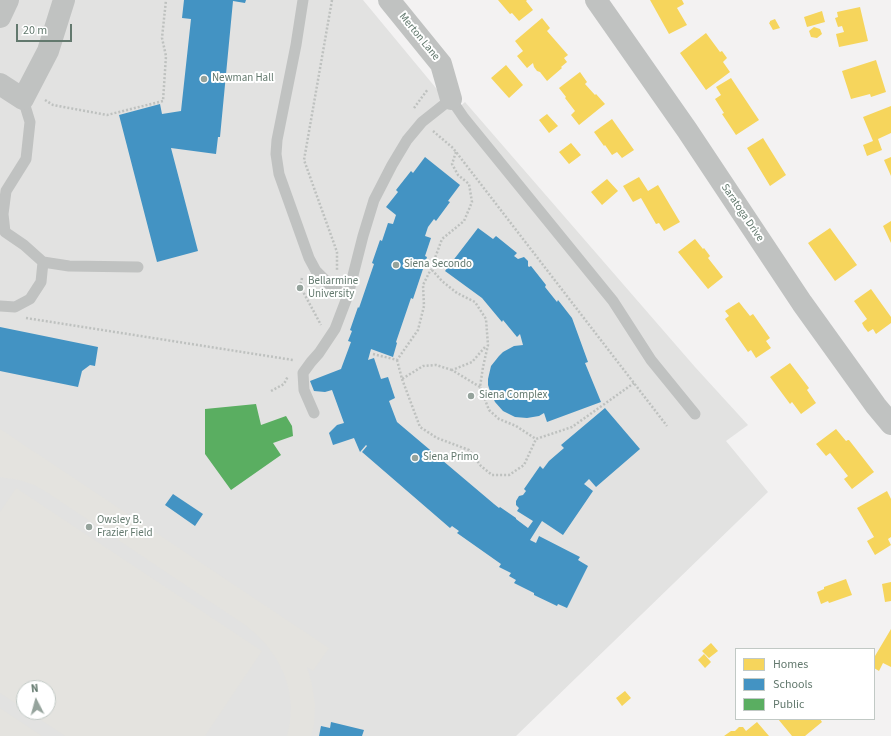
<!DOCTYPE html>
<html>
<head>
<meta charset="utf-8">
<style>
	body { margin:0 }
	#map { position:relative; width:891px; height:736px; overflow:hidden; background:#f3f2f2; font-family:"Source Sans 3",sans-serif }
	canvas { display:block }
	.legend { position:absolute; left:735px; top:648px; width:140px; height:72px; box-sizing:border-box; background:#fff; border:1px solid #c1c9c5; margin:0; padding:5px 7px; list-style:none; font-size:12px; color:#63796e }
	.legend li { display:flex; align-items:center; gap:8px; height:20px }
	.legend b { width:20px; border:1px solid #c1c9c5 }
	.north { position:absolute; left:16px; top:680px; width:40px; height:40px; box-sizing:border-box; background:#fff; border:1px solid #c1c9c5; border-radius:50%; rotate:354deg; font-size:11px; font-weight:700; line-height:16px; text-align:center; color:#63796e }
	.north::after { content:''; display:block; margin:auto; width:14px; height:18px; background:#95a39c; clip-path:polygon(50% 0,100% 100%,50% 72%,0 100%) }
	.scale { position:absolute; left:16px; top:24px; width:56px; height:18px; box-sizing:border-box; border:2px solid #63796e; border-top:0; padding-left:5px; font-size:12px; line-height:14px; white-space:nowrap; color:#63796e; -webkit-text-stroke:3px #fff; paint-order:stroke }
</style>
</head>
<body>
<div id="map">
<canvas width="891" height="736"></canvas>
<ul class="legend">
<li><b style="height:11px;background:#f6d55c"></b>Homes</li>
<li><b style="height:11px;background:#4393c3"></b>Schools</li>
<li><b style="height:11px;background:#5aae61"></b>Public</li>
</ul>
<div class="north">N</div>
<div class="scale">20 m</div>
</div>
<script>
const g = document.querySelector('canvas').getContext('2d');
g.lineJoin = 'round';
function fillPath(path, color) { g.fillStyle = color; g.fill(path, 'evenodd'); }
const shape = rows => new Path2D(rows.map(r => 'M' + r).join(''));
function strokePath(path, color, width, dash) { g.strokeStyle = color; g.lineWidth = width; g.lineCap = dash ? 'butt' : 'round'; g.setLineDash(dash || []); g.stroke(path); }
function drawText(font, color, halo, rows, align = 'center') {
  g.font = font + ' "Source Sans 3",sans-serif'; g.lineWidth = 4; g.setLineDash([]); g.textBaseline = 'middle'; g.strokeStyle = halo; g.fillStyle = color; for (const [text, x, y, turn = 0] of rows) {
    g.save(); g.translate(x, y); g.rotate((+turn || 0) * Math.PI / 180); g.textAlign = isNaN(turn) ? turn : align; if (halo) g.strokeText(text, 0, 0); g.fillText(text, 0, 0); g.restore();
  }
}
const built = shape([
	[0,0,363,0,455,111,465,102,695,367,748,425,726,441,768,492,516,736,0,736],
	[24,688,48,688,48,712,24,712]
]);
const green = shape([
	[0,429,329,648,313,671,307,667,312,685,315,705,314,725,311,736,287,736,290,722,291,706,289,690,284,674,277,660,268,647,257,635,245,625,48,493,34,485,19,480,0,477],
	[16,488,262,651,205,736,65,736,29,712,48,712,48,688,24,688,24,709,0,693,0,512],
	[0,708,42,736,0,736]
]);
const homes = shape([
	[498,0,527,0,526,1,533,10,519,21,512,13,510,14],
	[650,0,682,0,684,4,677,8,687,25,669,34],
	[860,7,868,41,839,47,836,34,844,32,842,26,838,27,835,18,838,17,837,12],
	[822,11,825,22,807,27,804,17],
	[542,18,550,28,547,31,568,55,564,58,567,62,561,67,562,68,547,81,540,72,537,71,534,67,533,63,527,68,517,56,523,51,515,41],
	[775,19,780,28,773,30,769,23,770,22,770,21],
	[814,27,820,29,822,34,817,38,811,37,809,31],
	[706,33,720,52,722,51,727,58,723,62,730,72,706,90,680,53],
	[876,60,886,92,871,97,870,94,851,99,842,71],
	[506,65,523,85,509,98,491,78],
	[580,72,587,82,585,84,595,95,596,94,605,104,579,125,571,115,575,111,565,98,566,97,559,88],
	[731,78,759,120,736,135,722,114,724,113,715,99,721,95,716,87],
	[891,106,891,133,878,139,882,150,867,156,863,145,873,141,863,117],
	[547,114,558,126,549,133,539,120],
	[612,119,634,150,622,158,617,152,612,155,605,145,604,146,594,132],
	[763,138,786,175,770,186,747,148],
	[571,143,581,155,569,164,559,152],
	[891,157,891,176,884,160],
	[639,177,648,191,658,185,680,222,664,231,659,223,656,224,641,198,633,202,623,186],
	[607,179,618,191,602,205,591,192],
	[891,221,891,243,883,226],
	[830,228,857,265,835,281,808,243],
	[695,239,703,249,704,248,710,256,708,258,723,277,708,289,678,252],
	[871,289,891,317,891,323,876,334,873,329,868,332,864,327,862,323,867,319,854,301],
	[739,302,750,316,753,314,770,338,766,341,771,348,756,358,751,350,748,352,725,319,729,316,725,311],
	[790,363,809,388,807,390,816,403,801,414,792,402,790,404,770,377],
	[836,429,846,441,848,440,849,440,874,472,852,489,844,479,848,476,830,453,826,456,816,444],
	[887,491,891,499,891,537,888,539,891,545,875,555,867,541,874,537,857,508],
	[846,579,852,595,829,603,828,601,821,604,817,592,824,589,824,587],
	[891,582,891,601,885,602,882,584],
	[891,629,891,667,883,663,879,671,874,668,874,656,875,656],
	[711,643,718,651,709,658,702,651],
	[704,654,711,662,705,668,698,660],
	[625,691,631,698,622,706,616,698],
	[778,719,820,719,822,722,805,736,792,736],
	[757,722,769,736,724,736,731,731,735,731,739,727,743,727,746,731]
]);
const schools = shape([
	[184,0,246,0,245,3,233,1,220,137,218,137,216,154,171,148,198,251,157,262,119,115,160,104,162,114,181,111,191,19,182,18],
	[425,157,460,185,448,201,450,202,436,221,434,219,428,227,425,236,431,238,425,256,427,257,413,299,411,298,396,342,397,343,393,357,371,349,368,360,374,358,381,379,388,377,395,398,389,401,397,422,494,504,499,508,500,507,516,518,516,519,528,528,533,521,517,511,519,508,516,505,516,501,519,496,523,495,526,491,524,489,540,466,543,469,549,461,564,448,561,445,605,408,640,449,596,487,589,479,584,484,593,491,563,535,542,521,530,540,536,543,539,536,580,557,578,560,588,566,567,608,558,604,557,606,534,595,534,593,514,583,516,580,509,576,511,573,499,567,501,564,457,533,459,531,452,526,450,528,362,452,367,446,366,445,360,452,354,438,333,445,329,433,337,425,344,423,332,390,325,392,314,391,310,381,341,369,351,342,348,341,352,331,350,330,358,307,359,308,374,264,372,263,380,240,382,241,388,223,393,224,396,215,386,207,398,192,396,190,411,171,413,173],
	[478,228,493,239,496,236,517,253,514,256,518,259,524,257,528,261,528,266,529,267,531,266,546,285,545,287,557,302,558,300,572,318,588,362,585,363,601,402,547,422,544,413,539,416,527,418,515,417,503,411,495,402,490,391,488,385,488,379,491,366,499,356,503,352,514,346,523,345,520,334,517,337,503,320,502,322,482,298,445,271],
	[0,327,98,347,95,366,90,365,82,371,78,387,0,371],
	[173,494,203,514,195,526,165,505],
	[331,722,364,730,362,736,319,736,321,726,330,728]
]);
const public = shape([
	[256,404,261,425,286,416,292,426,293,436,273,443,281,455,231,490,205,454,205,409]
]);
const path = shape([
	[332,0,304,160,337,252,337,270],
	[45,100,53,105,107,115,163,101,166,56,162,38,166,0],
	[414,108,428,89],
	[433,131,453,148,667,426],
	[456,152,452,164,458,175,469,184,472,202,464,221,442,239,431,269,442,281,457,293,475,302,486,319,488,345,483,367,480,387,489,410,499,419,516,426,536,439,572,427,634,383],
	[302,278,300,286,321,325],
	[26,318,293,360],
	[373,354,397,360,418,330,424,306,423,285,431,269],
	[397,360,402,379,423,366,436,365,452,370],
	[402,379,420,427,437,438,469,450,481,466,492,475,509,475,524,465,536,439],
	[480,387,452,370,472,362,486,346],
	[271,391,284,384,288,376]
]);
const service = shape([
	[303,0,296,45,277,140,276,154,279,174,309,258,316,271,329,284,347,297],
	[23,99,30,122,26,159,6,191,3,214,5,232,24,245,43,262,69,266,138,267],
	[0,306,15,307,30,299,41,282,43,262],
	[314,413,304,390,303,373,311,362,319,353,335,329,348,295,363,236,374,200,392,165,407,140,422,122,451,99,464,118,613,301,651,360,695,414]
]);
const minor = shape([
	[389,0,441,64,451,99],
	[596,0,687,130,802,303,876,406,891,424],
	[0,17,8,0],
	[0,84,23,99,48,51,64,0]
]);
const markers = [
	[204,79,4,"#95a39c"],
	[396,265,4,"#95a39c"],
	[300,288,4,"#95a39c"],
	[471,396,4,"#95a39c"],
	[415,458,4,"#95a39c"],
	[89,527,4,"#95a39c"]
];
const streetNames = [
	["Merton Lane",419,37,51],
	["Saratoga Drive",742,213,56]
];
const poiNames = [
	["Newman Hall",212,79],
	["Siena Secondo",404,265],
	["Bellarmine",308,282],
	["University",308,295],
	["Siena Complex",479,396],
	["Siena Primo",423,458],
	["Owsley B.",97,521],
	["Frazier Field",97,534]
];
fillPath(built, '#e2e2e1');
fillPath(green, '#e4e3df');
fillPath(homes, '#f6d55c');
fillPath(schools, '#4393c3');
fillPath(public, '#5aae61');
strokePath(path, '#bec1bf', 2.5, [2, 2]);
strokePath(service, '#c0c2c1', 11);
strokePath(minor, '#c0c2c1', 22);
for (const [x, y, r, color] of markers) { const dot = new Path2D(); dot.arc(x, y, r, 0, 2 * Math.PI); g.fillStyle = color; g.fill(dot); strokePath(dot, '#fff', 1.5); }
drawText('11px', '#63796e', '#fff', streetNames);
drawText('11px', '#63796e', '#fff', poiNames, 'left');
</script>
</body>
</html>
